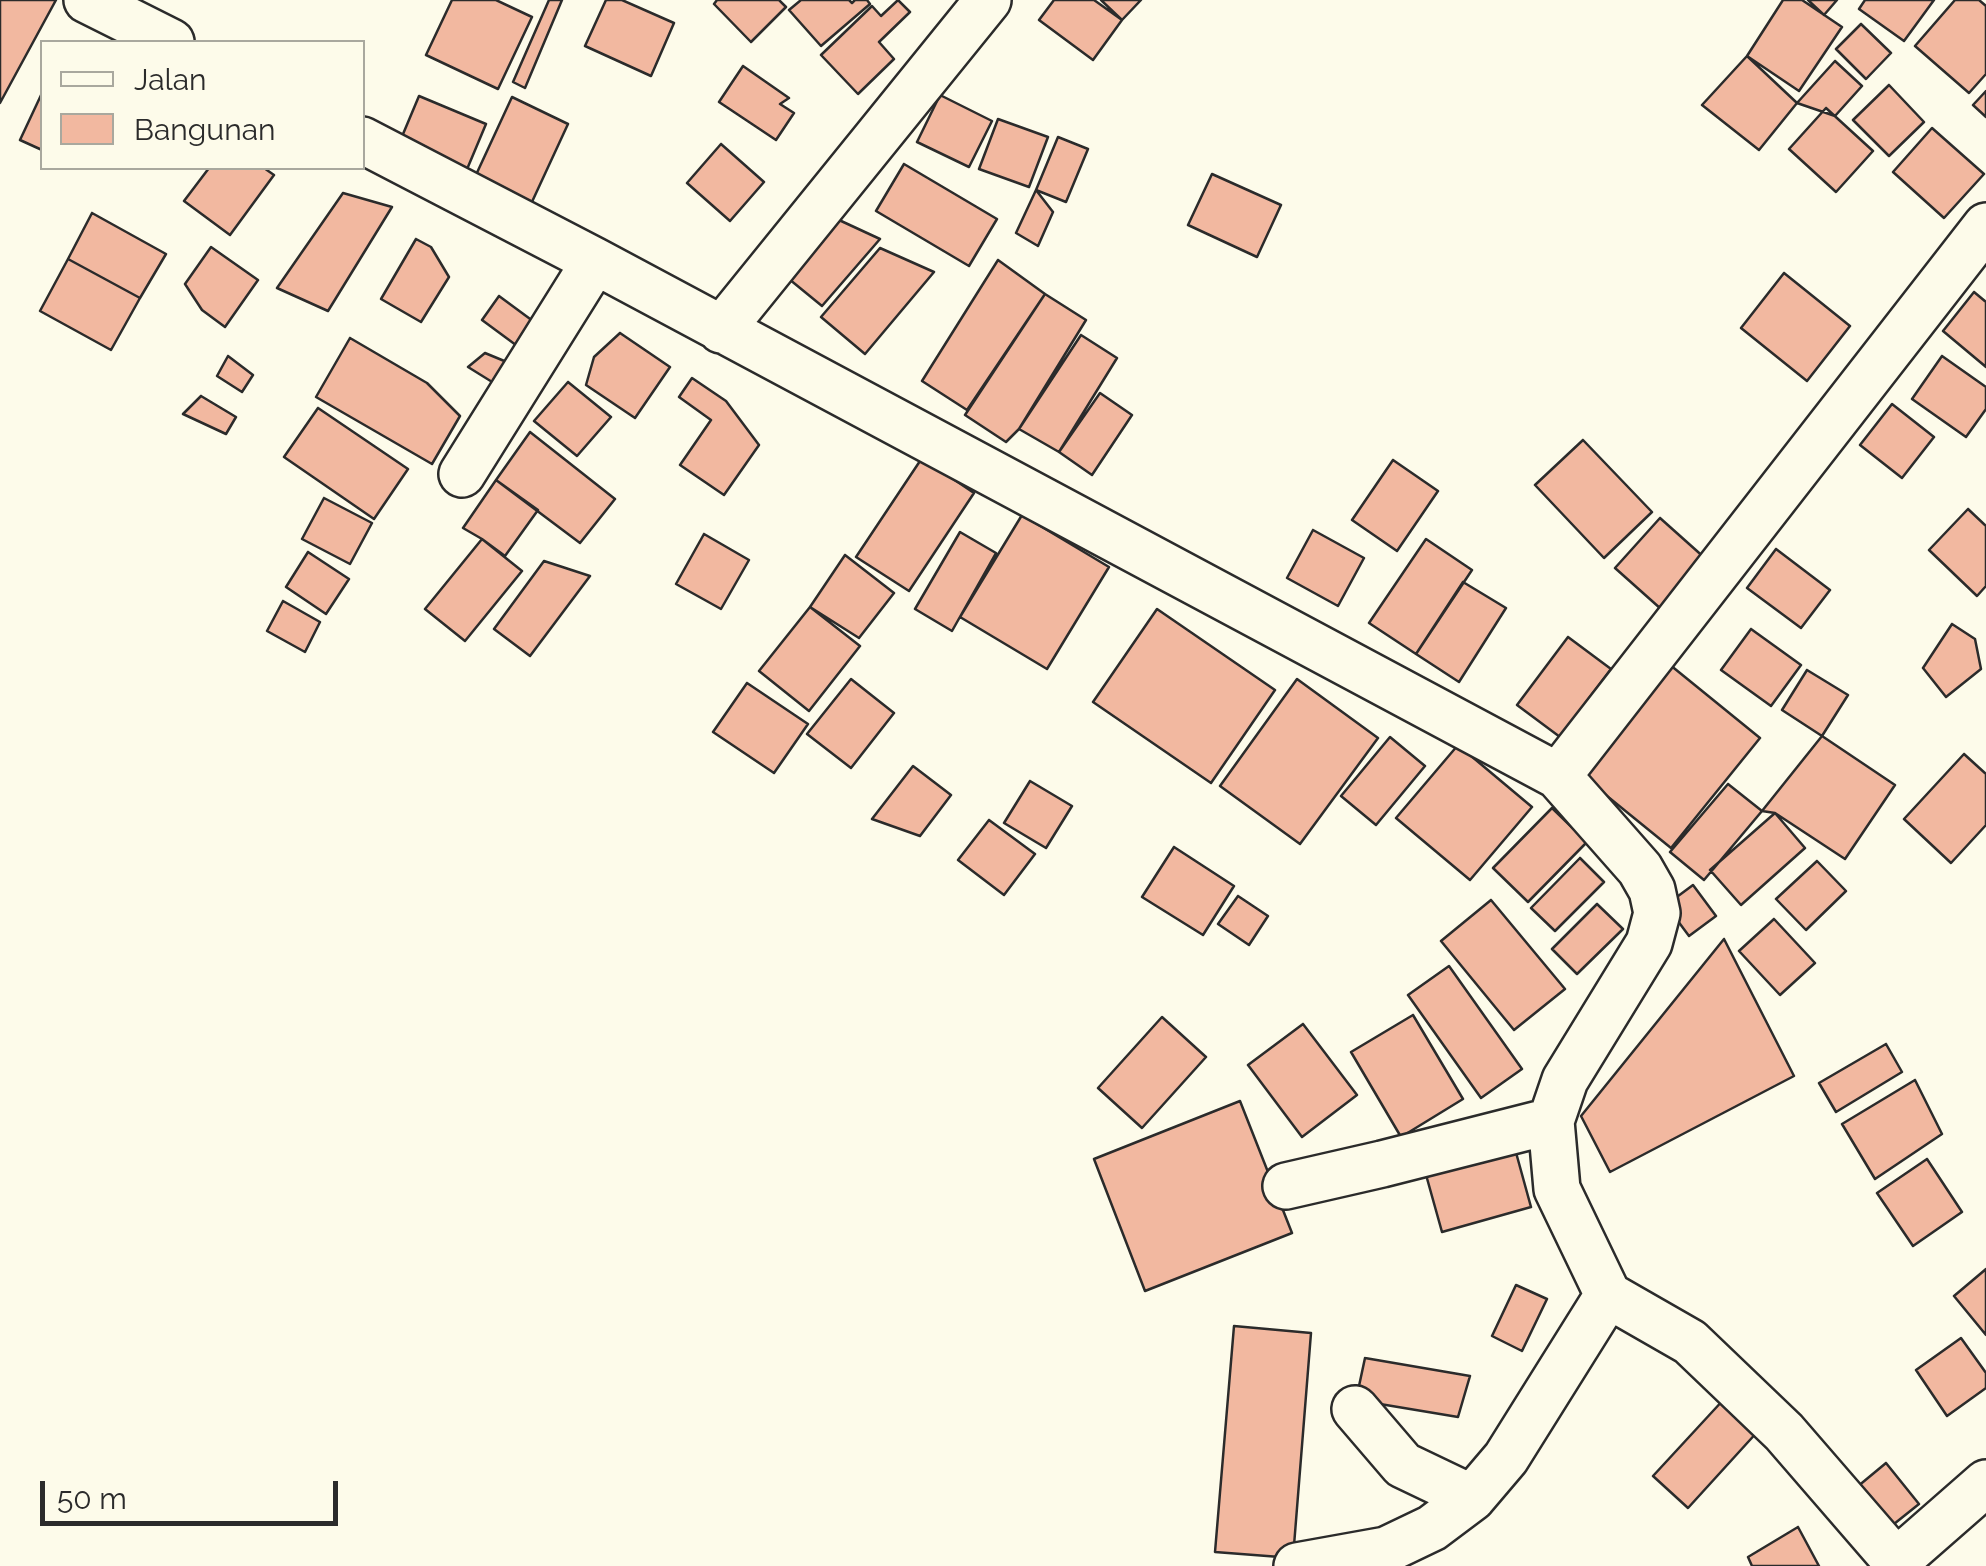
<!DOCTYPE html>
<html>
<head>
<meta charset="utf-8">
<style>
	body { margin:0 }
	#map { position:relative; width:1986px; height:1566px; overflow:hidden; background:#fdfbea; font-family:Raleway,sans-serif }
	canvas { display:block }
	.legend { position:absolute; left:40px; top:40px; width:325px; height:130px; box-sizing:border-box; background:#fdfbea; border:2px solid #a9a89e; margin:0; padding:12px 18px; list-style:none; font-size:30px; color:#2b2b2b }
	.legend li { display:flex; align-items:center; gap:20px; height:50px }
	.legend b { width:50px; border:2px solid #a9a89e }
	.scale { position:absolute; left:40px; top:1481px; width:298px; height:45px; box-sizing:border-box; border:5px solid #2b2b2b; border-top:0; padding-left:12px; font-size:30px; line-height:35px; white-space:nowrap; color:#2b2b2b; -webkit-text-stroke:8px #fdfbea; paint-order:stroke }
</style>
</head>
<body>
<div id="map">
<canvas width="1986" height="1566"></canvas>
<ul class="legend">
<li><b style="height:12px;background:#fdfbea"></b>Jalan</li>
<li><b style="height:28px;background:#f2b8a0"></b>Bangunan</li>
</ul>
<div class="scale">50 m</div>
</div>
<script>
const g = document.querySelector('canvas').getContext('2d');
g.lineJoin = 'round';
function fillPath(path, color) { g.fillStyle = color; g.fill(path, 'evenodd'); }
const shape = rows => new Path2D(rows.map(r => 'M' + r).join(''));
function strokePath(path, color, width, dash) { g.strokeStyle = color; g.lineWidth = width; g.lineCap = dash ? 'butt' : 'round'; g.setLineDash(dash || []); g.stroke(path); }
const building = shape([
	[0,0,56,0,0,103,0,0],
	[452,0,496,0,532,17,498,89,426,55,452,0],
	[549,0,562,0,525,88,513,82,549,0],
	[606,0,622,0,674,23,651,76,585,46,606,0],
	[717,0,779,0,786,7,751,42,714,4,717,0],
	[801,0,849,0,852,3,855,0,867,0,870,4,821,46,789,10,801,0],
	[898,0,910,12,879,42,894,59,858,94,821,55,872,6,881,16,898,0],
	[1054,0,1094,0,1122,20,1093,60,1039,20,1054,0],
	[1101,0,1141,0,1122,20,1101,0],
	[1783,0,1802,0,1842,27,1799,91,1747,56,1783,0],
	[1808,0,1837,0,1824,15,1808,0],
	[1865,0,1934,0,1904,41,1859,9,1865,0],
	[1955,0,1979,0,1986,6,1986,74,1969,93,1915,46,1955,0],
	[1861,24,1891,53,1866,79,1836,49,1861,24],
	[1747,56,1797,103,1759,150,1702,105,1747,56],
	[1835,61,1862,86,1835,116,1797,103,1835,61],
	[743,66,789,98,780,104,794,113,776,140,719,102,743,66],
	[1889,85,1924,122,1889,156,1853,120,1889,85],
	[1986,91,1986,117,1973,105,1986,91],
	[42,93,42,150,20,140,42,93],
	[940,95,992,121,969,167,917,142,940,95],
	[419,96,486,124,465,174,398,146,419,96],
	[512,97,568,124,531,204,475,177,512,97],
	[1826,108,1873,151,1836,192,1789,149,1826,108],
	[998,119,1048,137,1029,187,979,169,998,119],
	[1932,128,1984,174,1944,218,1893,172,1932,128],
	[1058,137,1088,149,1066,202,1036,190,1058,137],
	[721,144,764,182,730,221,687,183,721,144],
	[904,164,997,219,969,266,876,211,904,164],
	[209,168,264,168,274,175,230,235,184,201,209,168],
	[1212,174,1281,205,1257,257,1188,225,1212,174],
	[1036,190,1053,212,1038,246,1016,233,1036,190],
	[343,193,392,207,328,311,277,288,343,193],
	[92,213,166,254,140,298,68,259,92,213],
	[839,220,880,239,822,306,789,279,839,220],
	[416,239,431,247,449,277,421,322,381,299,416,239],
	[211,247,258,280,225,327,202,310,185,284,211,247],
	[880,248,934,272,865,354,821,317,880,248],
	[68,259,140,298,111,350,40,311,68,259],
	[998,260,1045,294,967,410,922,381,998,260],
	[1784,273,1850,326,1807,381,1741,328,1784,273],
	[1974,292,1986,302,1986,367,1943,331,1974,292],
	[1045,294,1086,320,1019,429,1006,442,965,415,1045,294],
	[499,296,541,327,524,351,482,320,499,296],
	[620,333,670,367,635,418,586,385,594,357,620,333],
	[1081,335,1117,358,1059,452,1019,429,1081,335],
	[350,338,427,383,460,416,432,464,316,397,350,338],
	[485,353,514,365,497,385,468,367,485,353],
	[228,356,253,375,242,392,217,376,228,356],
	[1942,356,1986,387,1986,409,1966,437,1912,399,1942,356],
	[692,378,726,401,759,445,724,495,680,465,711,420,679,397,692,378],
	[568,382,611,417,577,456,534,421,568,382],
	[1100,393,1132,415,1092,475,1059,452,1100,393],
	[201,396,236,417,226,434,183,414,201,396],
	[1892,404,1934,437,1902,478,1860,445,1892,404],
	[318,408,408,469,374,519,284,457,318,408],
	[530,432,615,499,580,543,496,480,530,432],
	[1583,440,1652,512,1604,558,1535,485,1583,440],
	[922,458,974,493,909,591,856,557,922,458],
	[1393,460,1438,491,1397,551,1352,520,1393,460],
	[496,480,538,510,505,556,482,539,463,528,496,480],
	[324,498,372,523,350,564,302,539,324,498],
	[1968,509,1986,526,1986,586,1977,596,1929,550,1968,509],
	[1022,515,1109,567,1047,669,960,617,1022,515],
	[1660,518,1707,560,1661,609,1615,568,1660,518],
	[1313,530,1364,558,1338,606,1287,578,1313,530],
	[960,532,996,553,952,631,915,609,960,532],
	[704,534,749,560,721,609,676,584,704,534],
	[482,539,522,571,465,641,425,609,482,539],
	[1426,539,1472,570,1416,654,1369,623,1426,539],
	[1776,549,1830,590,1801,628,1747,588,1776,549],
	[308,552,349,579,326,614,286,587,308,552],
	[845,555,894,593,859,638,810,607,845,555],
	[544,561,590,576,530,656,494,629,544,561],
	[1463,582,1506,608,1459,682,1416,654,1463,582],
	[283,601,320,622,305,652,267,631,283,601],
	[810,607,860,646,809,711,759,671,810,607],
	[1157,609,1275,690,1211,783,1093,702,1157,609],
	[1952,624,1975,639,1981,669,1946,697,1923,668,1952,624],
	[1751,629,1801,665,1771,706,1721,670,1751,629],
	[1568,637,1611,669,1560,737,1517,705,1568,637],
	[1664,660,1760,738,1671,848,1575,770,1664,660],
	[1807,670,1848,695,1822,736,1782,710,1807,670],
	[851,679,894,713,851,768,807,734,851,679],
	[1297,679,1378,738,1300,844,1220,786,1297,679],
	[747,683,808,724,774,773,713,732,747,683],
	[1822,736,1895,785,1845,859,1775,813,1762,811,1822,736],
	[1390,737,1425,766,1376,825,1341,796,1390,737],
	[1458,745,1532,807,1470,880,1396,818,1458,745],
	[1964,754,1986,774,1986,825,1951,863,1904,819,1964,754],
	[913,766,951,795,920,836,872,819,913,766],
	[1030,781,1072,806,1046,848,1004,823,1030,781],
	[1728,784,1762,811,1704,880,1670,852,1728,784],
	[1552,808,1587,842,1528,902,1493,868,1552,808],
	[1775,813,1805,848,1741,905,1710,870,1775,813],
	[989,820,1035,854,1004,895,958,860,989,820],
	[1174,847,1234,886,1203,935,1142,897,1174,847],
	[1580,858,1604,882,1555,931,1531,908,1580,858],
	[1817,861,1846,891,1806,930,1776,899,1817,861],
	[1693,885,1716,916,1689,936,1666,905,1693,885],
	[1238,896,1268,916,1249,945,1218,924,1238,896],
	[1491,900,1565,989,1514,1030,1441,941,1491,900],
	[1597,904,1623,929,1577,974,1552,949,1597,904],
	[1774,919,1815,963,1780,995,1739,951,1774,919],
	[1724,939,1794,1076,1610,1172,1581,1116,1724,939],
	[1449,966,1522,1069,1481,1098,1408,995,1449,966],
	[1413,1015,1463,1099,1401,1137,1351,1052,1413,1015],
	[1162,1017,1206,1057,1142,1128,1098,1088,1162,1017],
	[1303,1024,1357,1095,1302,1137,1248,1065,1303,1024],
	[1886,1044,1902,1072,1836,1112,1819,1083,1886,1044],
	[1915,1080,1942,1134,1875,1179,1842,1124,1915,1080],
	[1240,1101,1292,1233,1145,1291,1094,1159,1240,1101],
	[1512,1138,1531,1207,1442,1232,1423,1164,1512,1138],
	[1927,1159,1962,1212,1913,1246,1877,1193,1927,1159],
	[1986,1269,1986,1335,1954,1296,1986,1269],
	[1516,1285,1547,1299,1522,1351,1492,1336,1516,1285],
	[1234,1326,1311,1333,1293,1558,1215,1552,1234,1326],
	[1961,1338,1986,1373,1986,1388,1947,1416,1916,1370,1961,1338],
	[1365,1358,1470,1376,1458,1417,1356,1400,1365,1358],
	[1725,1398,1759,1430,1688,1508,1653,1476,1725,1398],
	[1886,1463,1919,1504,1884,1532,1851,1492,1886,1463],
	[1798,1527,1819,1566,1752,1566,1748,1557,1798,1527]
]);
const minor = shape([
	[87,0,171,42],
	[362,140,595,261,1558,776,1640,869,1652,890,1657,913,1649,943,1565,1080,1551,1121,1557,1189,1608,1295,1690,1342,1784,1432,1900,1566],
	[721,330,988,0],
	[462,474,595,261],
	[1558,776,1986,226],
	[1286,1186,1382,1164,1551,1121],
	[1355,1409,1403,1465,1472,1498],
	[1897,1561,1986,1483],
	[1297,1566,1386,1550,1432,1528,1472,1498,1506,1458,1608,1295]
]);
fillPath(building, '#f2b8a0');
strokePath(building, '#2b2b2b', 2.5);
strokePath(minor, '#2b2b2b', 50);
strokePath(minor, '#fdfbea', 45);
</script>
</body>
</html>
